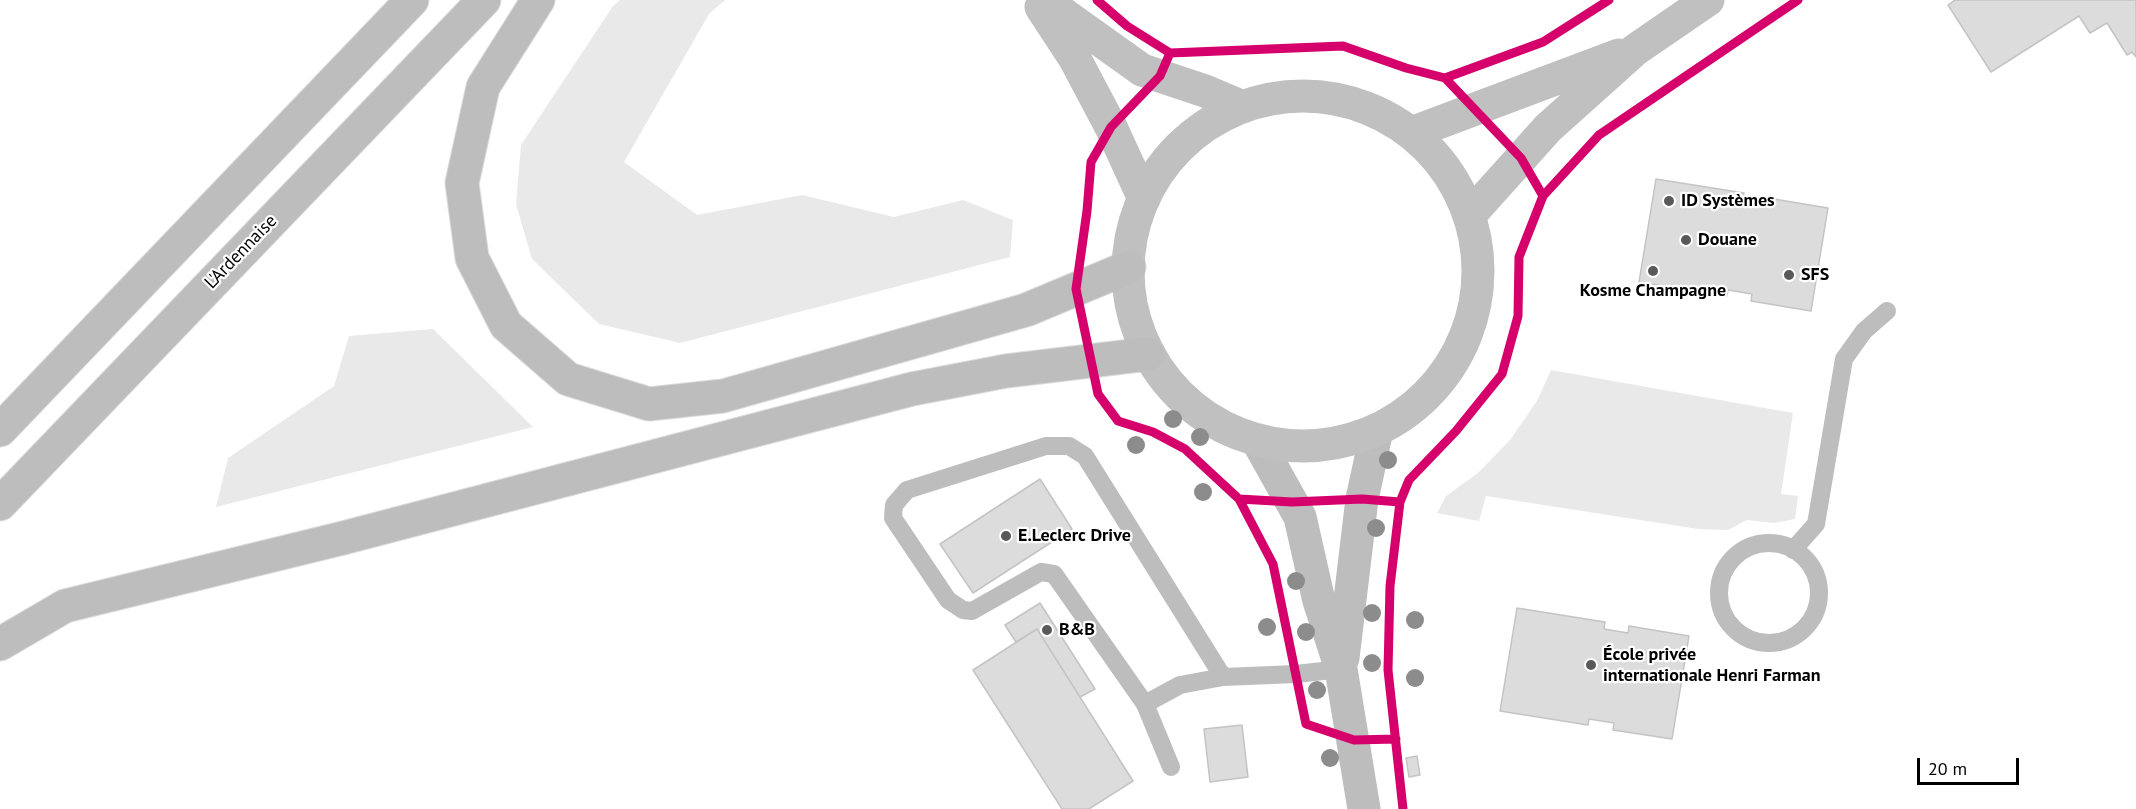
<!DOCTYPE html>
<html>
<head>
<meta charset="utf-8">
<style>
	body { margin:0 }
	#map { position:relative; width:2136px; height:809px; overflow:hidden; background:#fff; font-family:"PT Sans",sans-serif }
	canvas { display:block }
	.scale { position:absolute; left:1917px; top:758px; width:102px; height:27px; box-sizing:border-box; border:3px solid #000; border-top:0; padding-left:8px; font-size:18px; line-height:21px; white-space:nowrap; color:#000; -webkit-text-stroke:4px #fff; paint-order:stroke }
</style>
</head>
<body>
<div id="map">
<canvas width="2136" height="809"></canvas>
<div class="scale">20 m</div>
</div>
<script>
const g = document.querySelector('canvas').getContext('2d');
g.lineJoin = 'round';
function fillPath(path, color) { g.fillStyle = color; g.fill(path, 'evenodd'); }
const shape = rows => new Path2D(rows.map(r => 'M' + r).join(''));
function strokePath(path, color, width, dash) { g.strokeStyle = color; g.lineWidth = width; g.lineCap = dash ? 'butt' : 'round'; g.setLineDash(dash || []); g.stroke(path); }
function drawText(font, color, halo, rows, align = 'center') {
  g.font = font + ' "PT Sans",sans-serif'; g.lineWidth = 4.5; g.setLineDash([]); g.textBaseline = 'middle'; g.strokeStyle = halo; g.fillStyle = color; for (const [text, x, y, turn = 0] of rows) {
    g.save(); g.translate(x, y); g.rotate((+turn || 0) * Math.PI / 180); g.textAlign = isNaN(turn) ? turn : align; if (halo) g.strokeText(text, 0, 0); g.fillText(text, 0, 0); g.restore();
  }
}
const green = shape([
	[620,0,725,0,709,14,624,162,697,215,802,195,894,217,963,200,1013,220,1010,257,680,343,599,324,532,259,516,204,521,145,613,6],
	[433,329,533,427,216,507,228,458,334,386,349,336],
	[1551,370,1793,413,1781,494,1798,496,1795,519,1774,523,1747,520,1728,530,1698,529,1486,496,1479,521,1437,513,1446,496,1478,473,1510,440,1537,401]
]);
const building = shape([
	[1955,0,2136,0,2136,57,2132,52,2127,55,2107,23,2090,33,2079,16,1991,72,1948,5,1955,0],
	[1656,179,1744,193,1743,200,1767,204,1768,198,1828,208,1811,311,1751,301,1752,294,1728,290,1727,296,1639,282,1656,179],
	[1040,479,1072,529,973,593,940,544,1040,479],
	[1040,603,1095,689,1080,697,1037,629,1016,642,1005,625,1040,603],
	[1517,608,1605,622,1604,629,1628,633,1629,626,1689,636,1672,739,1613,730,1614,723,1589,719,1588,725,1500,711,1517,608],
	[1037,629,1133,781,1089,809,1062,809,973,670,1037,629],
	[1242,725,1248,777,1210,782,1204,729,1242,725],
	[1417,756,1420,775,1409,777,1406,758,1417,756]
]);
const lane = shape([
	'1719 593a50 50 0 1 1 100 0a50 50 0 1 1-100 0Z',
	[1793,550,1816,524,1844,359,1864,331,1887,311],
	[1145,704,1180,685,1223,677],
	[1171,767,1145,704,1054,574,1041,572,972,611,963,610,948,600,893,518,894,505,907,490,1046,446,1069,446,1085,456,1223,677,1296,674,1341,669]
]);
const street = shape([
	[1258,442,1300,517,1319,601,1341,669,1364,809],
	[1343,658,1362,499,1377,430]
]);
const secondary = shape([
	[1044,0,1142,70,1205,91,1243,107],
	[1041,7,1075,59,1111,127,1144,199],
	'1128 271a175 175 0 1 1 350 0a175 175 0 1 1-350 0Z',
	[1414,132,1619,55],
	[1469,216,1548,128,1635,50,1708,0]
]);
const highway = shape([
	[538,0,483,87,462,183,472,258,506,325,568,379,649,404,723,396,1026,310,1129,267],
	[0,430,412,0],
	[0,504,484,0],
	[0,644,65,606,343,538,912,389,1006,371,1148,354]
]);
const cycleway = shape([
	[1097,0,1127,26,1170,53],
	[1445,78,1521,158,1543,196],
	[1239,499,1292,502,1362,499,1400,502],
	[1396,739,1354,740,1306,724,1273,564,1239,499,1185,449,1153,432,1118,421,1098,394,1076,289,1087,211,1091,162,1111,127,1160,76,1170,53,1343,46,1406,68,1445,78,1543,42,1609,0],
	[1403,809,1388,670,1390,586,1400,502,1409,480,1456,431,1502,374,1518,316,1519,257,1543,196,1599,135,1798,0]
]);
const trees = [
	[1173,419],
	[1200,437],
	[1136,445],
	[1388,460],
	[1203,492],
	[1376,528],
	[1296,581],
	[1372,613],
	[1415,620],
	[1267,627],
	[1306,632],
	[1372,663],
	[1415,678],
	[1317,690],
	[1330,758]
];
const markers = [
	[1669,201,6,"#595959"],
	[1686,240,6,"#595959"],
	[1653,271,6,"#595959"],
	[1789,275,6,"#595959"],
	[1006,536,6,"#595959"],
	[1047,630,6,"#595959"],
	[1591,665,6,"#595959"]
];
const poiNames = [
	["ID Systèmes",1681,201],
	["Douane",1698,240],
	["SFS",1801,275],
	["Kosme Champagne",1653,291,"center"],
	["E.Leclerc Drive",1018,536],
	["B&B",1059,630],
	["École privée",1603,655],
	["internationale Henri Farman",1603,676]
];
const streetNames = [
	["L'Ardennaise",241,252,-46]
];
fillPath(green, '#e9e9e9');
fillPath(building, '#dcdcdc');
strokePath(building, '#c4c4c4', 1.5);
strokePath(highway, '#dbdbdb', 35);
strokePath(lane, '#bdbdbd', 18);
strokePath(street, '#bdbdbd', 33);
strokePath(secondary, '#c0c0c0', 33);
strokePath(highway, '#bdbdbd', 33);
strokePath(cycleway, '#d6006c', 9);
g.fillStyle = '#8c8c8c';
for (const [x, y] of trees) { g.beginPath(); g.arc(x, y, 9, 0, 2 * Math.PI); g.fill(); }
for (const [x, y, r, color] of markers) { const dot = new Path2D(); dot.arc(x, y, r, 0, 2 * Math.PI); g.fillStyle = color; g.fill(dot); strokePath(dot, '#fff', 2); }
drawText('bold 18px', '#000', '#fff', poiNames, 'left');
drawText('18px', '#000', '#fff', streetNames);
</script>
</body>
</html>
